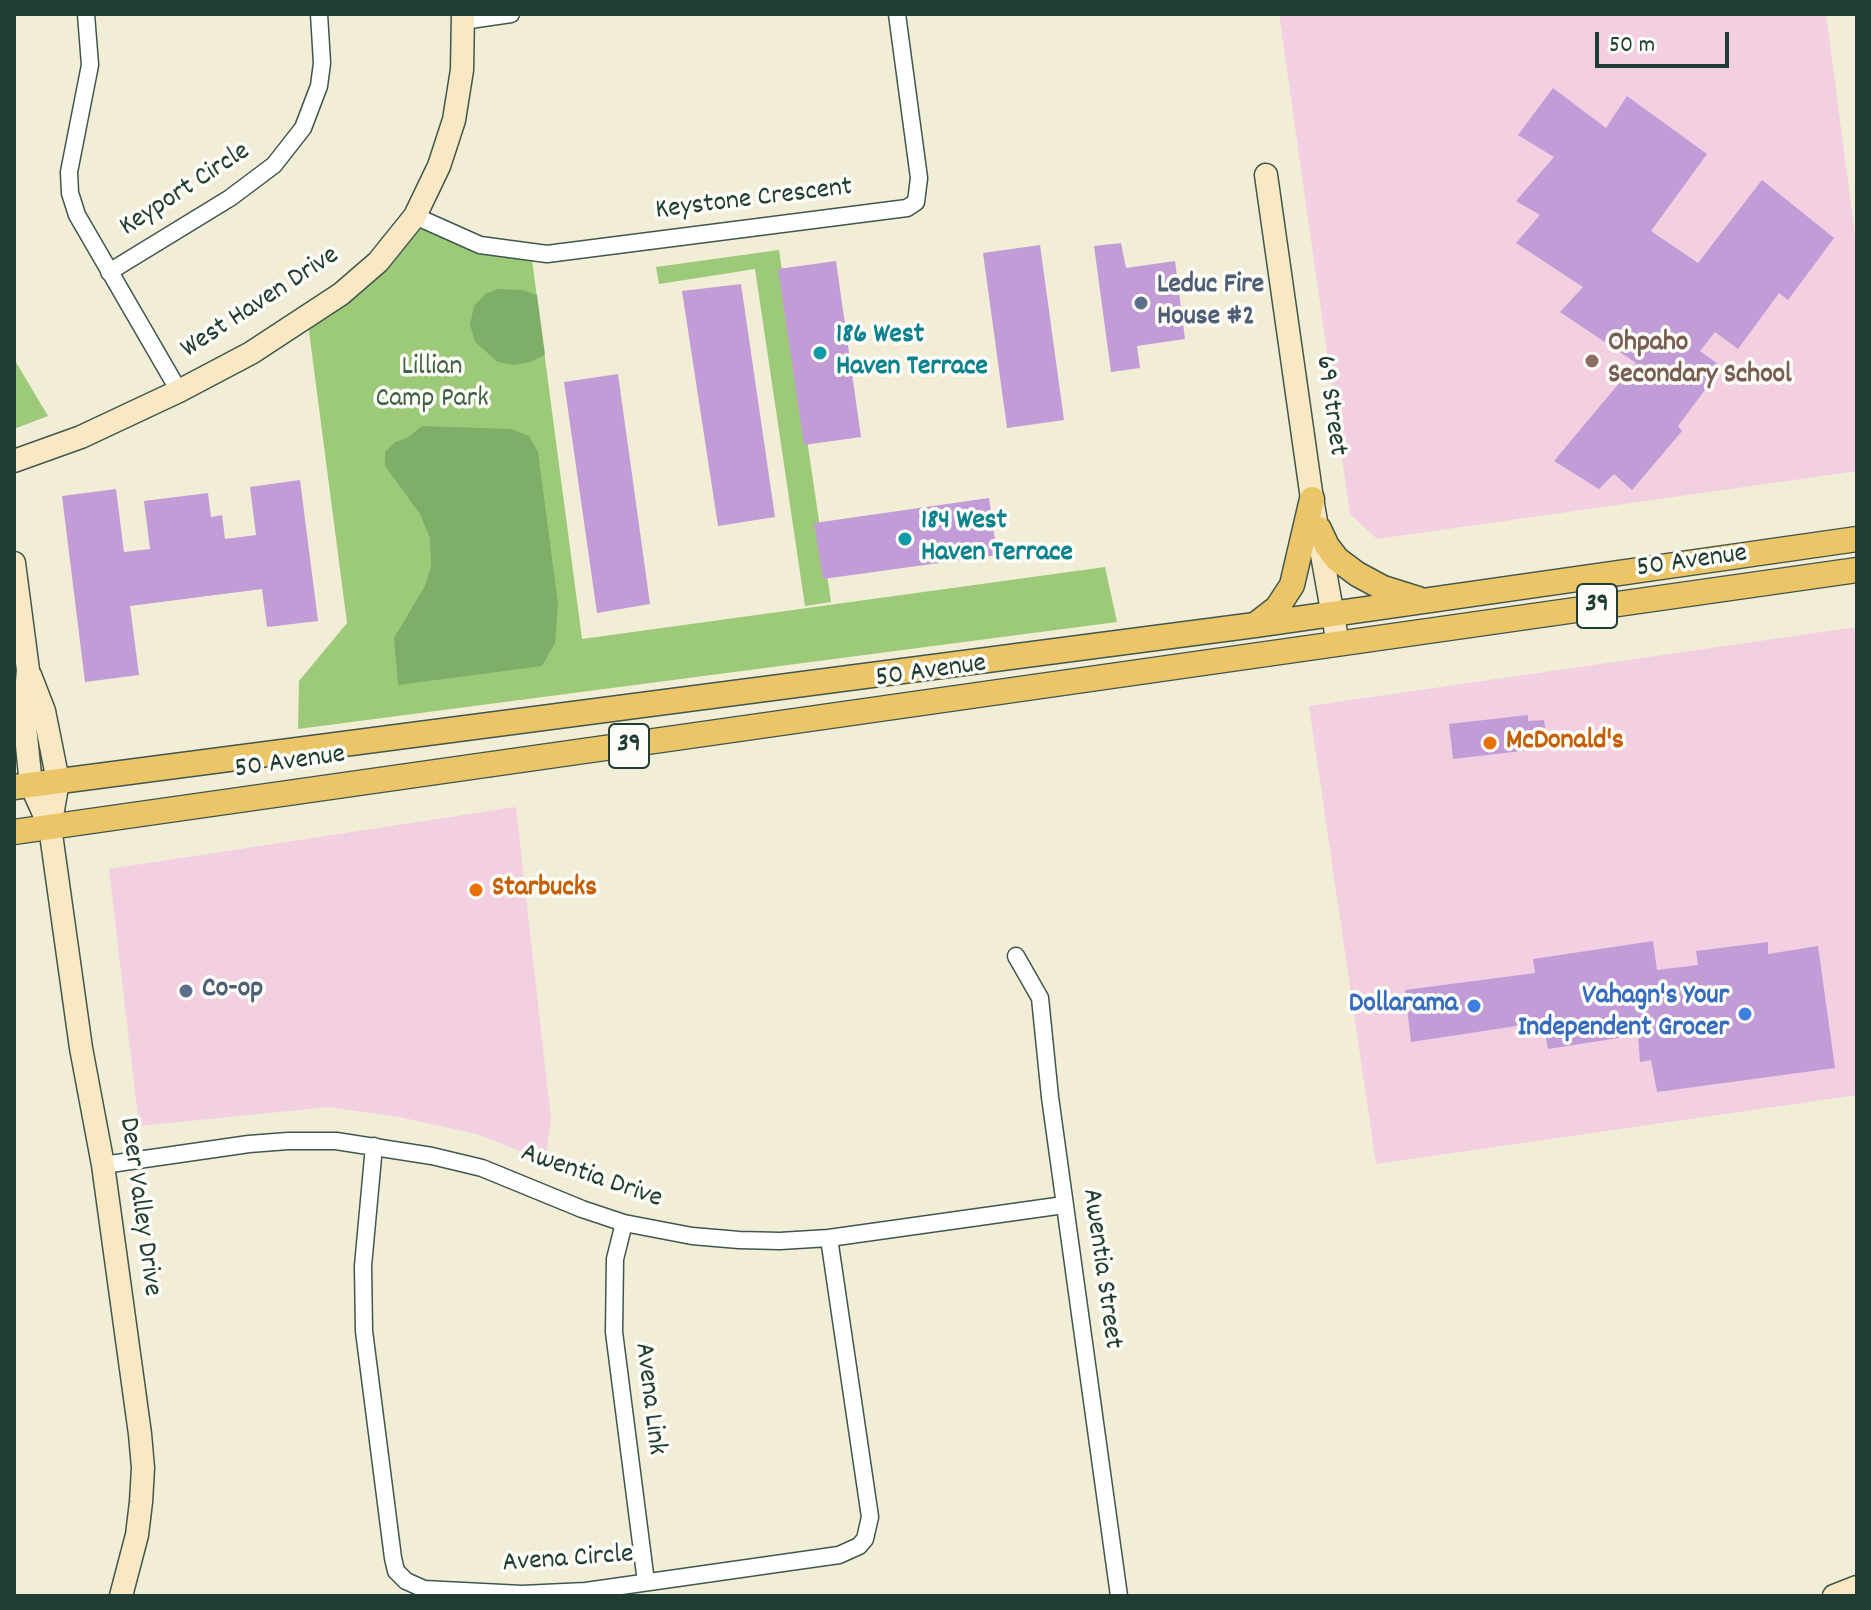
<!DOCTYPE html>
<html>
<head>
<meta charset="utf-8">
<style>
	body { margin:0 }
	#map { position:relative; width:1871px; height:1610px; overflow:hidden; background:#f2edd7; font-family:Dekko,sans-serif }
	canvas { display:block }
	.frame { position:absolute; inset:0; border:16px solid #1f3d34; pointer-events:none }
	.scale { position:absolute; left:1595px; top:32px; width:134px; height:36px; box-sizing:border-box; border:4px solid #1f3d34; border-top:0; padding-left:10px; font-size:24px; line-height:28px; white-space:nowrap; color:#1f3d34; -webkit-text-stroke:6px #fdfcf7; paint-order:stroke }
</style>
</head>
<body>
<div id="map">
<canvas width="1871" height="1610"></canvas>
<div class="frame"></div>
<div class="scale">50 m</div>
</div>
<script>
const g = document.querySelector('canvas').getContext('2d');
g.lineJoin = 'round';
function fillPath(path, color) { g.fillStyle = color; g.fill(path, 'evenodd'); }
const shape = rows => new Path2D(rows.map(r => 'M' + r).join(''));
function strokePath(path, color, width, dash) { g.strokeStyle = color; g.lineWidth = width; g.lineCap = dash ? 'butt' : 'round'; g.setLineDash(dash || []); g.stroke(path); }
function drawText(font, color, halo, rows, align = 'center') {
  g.font = font + ' Dekko,sans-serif'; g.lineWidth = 7; g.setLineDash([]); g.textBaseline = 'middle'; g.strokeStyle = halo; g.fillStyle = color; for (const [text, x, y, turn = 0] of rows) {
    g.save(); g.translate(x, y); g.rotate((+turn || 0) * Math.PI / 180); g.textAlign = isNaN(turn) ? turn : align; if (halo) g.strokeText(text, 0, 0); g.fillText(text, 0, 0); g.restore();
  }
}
const built = shape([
	[1279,14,1826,14,1857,250,1857,471,1377,539,1350,514],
	[1857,627,1857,1095,1376,1164,1309,706],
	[516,807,551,1119,545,1161,477,1134,399,1117,329,1107,139,1126,109,869]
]);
const green = shape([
	[415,216,531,252,582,639,1105,567,1117,622,298,729,299,681,347,623,307,316],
	[779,250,831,602,805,606,755,269,659,284,656,267],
	[14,359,48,416,14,429]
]);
const forest = shape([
	[498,289,523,290,537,295,545,355,530,362,514,365,498,362,475,342,470,325,474,306,485,294],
	[422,426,511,429,529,436,538,452,558,604,555,643,542,666,398,685,394,638,425,586,431,567,430,538,420,514,385,466,385,452,395,442,407,438]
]);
const building = shape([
	[1553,88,1606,128,1627,96,1707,154,1651,231,1698,263,1762,180,1834,238,1788,300,1779,293,1738,349,1715,332,1700,351,1722,367,1678,426,1682,431,1632,490,1614,474,1599,489,1554,461,1636,363,1560,312,1583,287,1516,243,1540,215,1516,201,1554,157,1518,135],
	[1121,243,1126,268,1175,261,1185,339,1137,346,1140,368,1111,372,1094,246],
	[1040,245,1064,420,1007,428,983,253],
	[836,261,861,437,804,445,778,269],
	[741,284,775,517,718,526,682,291],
	[618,374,650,604,597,613,564,382],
	[300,480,318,621,267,627,262,589,130,606,139,675,85,682,62,496,116,489,124,552,150,549,144,501,208,493,211,517,222,515,225,539,256,535,250,487],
	[989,498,997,555,823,579,814,523],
	[1528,715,1528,721,1544,720,1546,734,1528,736,1530,750,1453,759,1449,724],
	[1653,941,1657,970,1698,965,1696,951,1768,942,1768,954,1818,946,1835,1068,1657,1092,1651,1060,1640,1062,1638,1035,1548,1049,1543,1022,1411,1042,1405,990,1535,973,1533,959]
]);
const street = shape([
	[86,14,90,65,69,172,70,193,77,215,179,391],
	[463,21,511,14],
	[415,216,480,245,547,254,907,208,916,202,919,178,897,14],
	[109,272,230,198,274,165,303,128,319,86,322,63,319,14],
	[1016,956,1040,998,1050,1097,1119,1596],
	[374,1146,363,1266,364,1331,393,1558,396,1571,406,1581,424,1589,522,1594,586,1591,839,1555,859,1546,865,1539,870,1517,829,1238],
	[103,1165,249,1144,288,1141,336,1141,432,1156,482,1168,582,1209,624,1223,692,1236,739,1240,780,1241,829,1238,1064,1205],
	[624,1223,615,1259,614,1332,646,1582]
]);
const secondary = shape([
	[1266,175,1312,499,1338,644],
	[14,461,81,437,179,391,251,353,341,294,378,262,415,216,439,166,454,120,462,70,463,14],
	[14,563,28,670,24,716,31,785,50,827,81,1048,103,1165,140,1434,143,1468,141,1502,137,1535,121,1596],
	[30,675,44,711,58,781,50,827],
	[1834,1596,1857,1587]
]);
const primary = shape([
	[1319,529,1327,546,1337,559,1357,574,1383,588,1418,599],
	[1255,625,1277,608,1292,585,1312,499],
	[14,787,1255,625,1857,539],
	[14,832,1857,570]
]);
const markers = [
	[1141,303,8,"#5c6f8a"],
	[820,353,8,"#0f9aa8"],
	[1592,361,8,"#8d6e63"],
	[905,539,8,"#0f9aa8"],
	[1490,743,8,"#e8710a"],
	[476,890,8,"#e8710a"],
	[186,991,8,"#5c6f8a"],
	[1474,1006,8,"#3f7fe0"],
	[1745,1014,8,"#3f7fe0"]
];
const shields = [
	[1597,606,40],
	[629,746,40]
];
const shieldNames = [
	["39",1597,606],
	["39",629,746]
];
const streetNames = [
	["Keyport Circle",186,191,-33],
	["Keystone Crescent",754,201,-7],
	["West Haven Drive",261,304,-33],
	["69 Street",1329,406,82],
	["50 Avenue",1692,563,-8],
	["50 Avenue",931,673,-8],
	["50 Avenue",290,764,-8],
	["Awentia Drive",591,1178,19],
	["Deer Valley Drive",138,1207,82],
	["Awentia Street",1100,1269,82],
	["Avena Link",648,1399,83],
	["Avena Circle",568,1561,-4]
];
const serviceNames = [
	["Leduc Fire",1157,287],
	["House #2",1157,319],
	["Co-op",202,991]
];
const cultureNames = [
	["186 West",836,337],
	["Haven Terrace",836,369],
	["184 West",921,523],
	["Haven Terrace",921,555]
];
const educationNames = [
	["Ohpaho",1608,345],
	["Secondary School",1608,377]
];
const parkNames = [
	["Lillian",432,369],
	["Camp Park",432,401]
];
const foodNames = [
	["McDonald's",1506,743],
	["Starbucks",492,890]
];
const shopNames = [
	["Vahagn's Your",1729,998],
	["Independent Grocer",1729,1030],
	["Dollarama",1458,1006]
];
fillPath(built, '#f2cfe1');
fillPath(green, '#9dca78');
fillPath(forest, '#7eae68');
fillPath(building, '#c29cd7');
strokePath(street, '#3f574c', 19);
strokePath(secondary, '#3f574c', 25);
strokePath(primary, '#3f574c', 27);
strokePath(street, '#fff', 16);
strokePath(secondary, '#f8e8c3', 22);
strokePath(primary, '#edc569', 24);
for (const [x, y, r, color] of markers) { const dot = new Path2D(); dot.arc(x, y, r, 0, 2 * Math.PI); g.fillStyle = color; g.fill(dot); strokePath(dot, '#fdfcf7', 3); }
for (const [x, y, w] of shields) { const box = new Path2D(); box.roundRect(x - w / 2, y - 22, w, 44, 6); g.fillStyle = '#fdfcf7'; g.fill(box); strokePath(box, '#1f3d34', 2); }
drawText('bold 26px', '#1f3d34', null, shieldNames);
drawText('28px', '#1f3d34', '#fdfcf7', streetNames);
drawText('bold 28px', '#4e5e75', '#fdfcf7', serviceNames, 'left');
drawText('bold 28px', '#0d838f', '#fdfcf7', cultureNames, 'left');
drawText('bold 28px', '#785e54', '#fdfcf7', educationNames, 'left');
drawText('28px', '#3e6045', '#fdfcf7', parkNames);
drawText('bold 28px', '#c56008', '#fdfcf7', foodNames, 'left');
drawText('bold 28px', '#366cbe', '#fdfcf7', shopNames, 'right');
</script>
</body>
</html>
